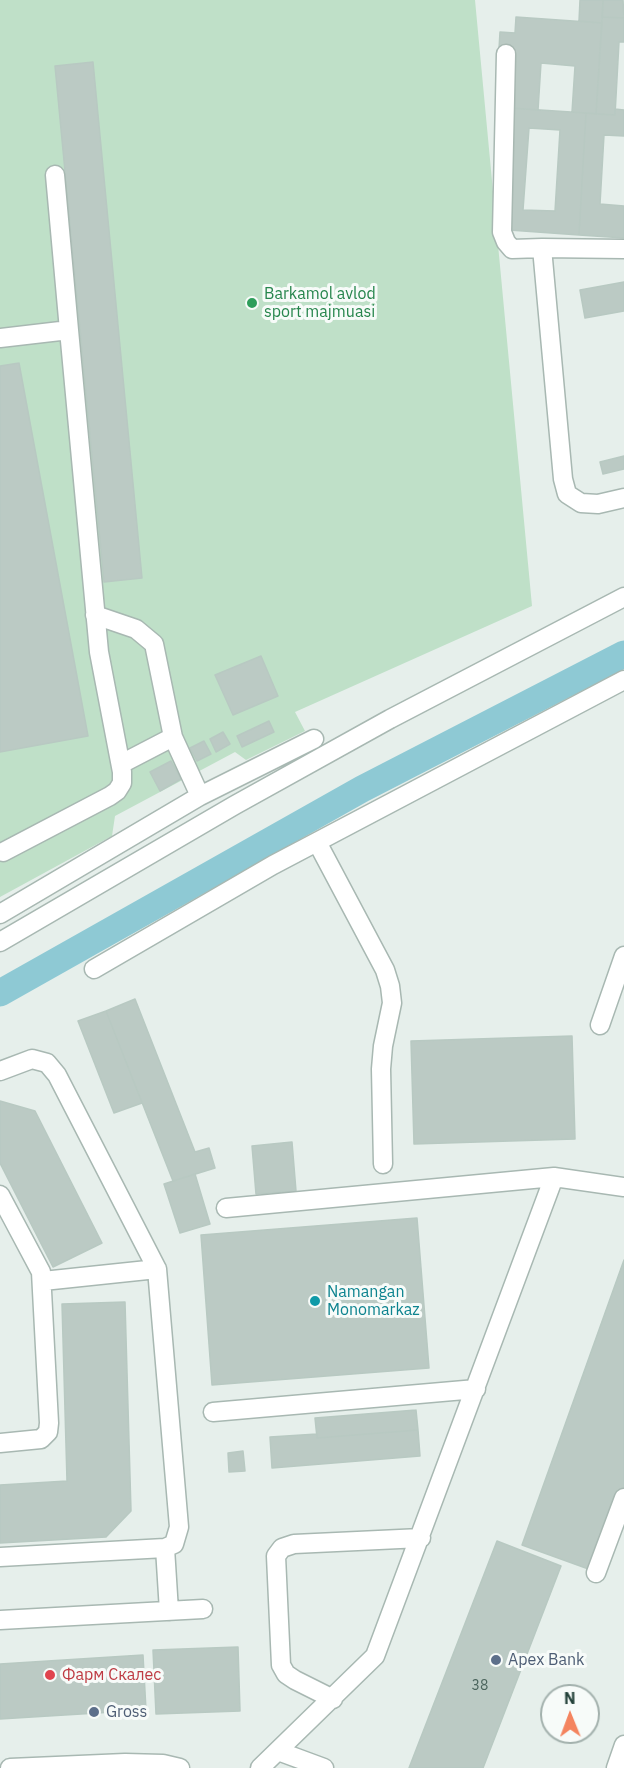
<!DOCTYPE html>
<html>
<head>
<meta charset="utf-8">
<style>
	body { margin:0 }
	#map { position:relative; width:624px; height:1768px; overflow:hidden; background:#e6efeb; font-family:"IBM Plex Sans",sans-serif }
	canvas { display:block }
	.north { position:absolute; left:540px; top:1684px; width:60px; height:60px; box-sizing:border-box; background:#f7fbf9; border:2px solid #a3b1ad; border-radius:50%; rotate:359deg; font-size:16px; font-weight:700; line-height:24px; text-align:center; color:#24423a }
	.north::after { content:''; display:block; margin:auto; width:21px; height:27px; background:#f4845f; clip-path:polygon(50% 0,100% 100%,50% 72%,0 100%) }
</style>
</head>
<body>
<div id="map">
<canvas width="624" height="1768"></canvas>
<div class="north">N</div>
</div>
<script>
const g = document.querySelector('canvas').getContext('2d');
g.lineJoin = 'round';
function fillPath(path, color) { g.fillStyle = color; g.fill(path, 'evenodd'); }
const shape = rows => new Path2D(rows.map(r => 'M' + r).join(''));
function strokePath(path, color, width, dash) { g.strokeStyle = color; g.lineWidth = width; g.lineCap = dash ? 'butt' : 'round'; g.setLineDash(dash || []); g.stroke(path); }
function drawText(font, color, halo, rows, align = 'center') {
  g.font = font + ' "IBM Plex Sans",sans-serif'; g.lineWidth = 6; g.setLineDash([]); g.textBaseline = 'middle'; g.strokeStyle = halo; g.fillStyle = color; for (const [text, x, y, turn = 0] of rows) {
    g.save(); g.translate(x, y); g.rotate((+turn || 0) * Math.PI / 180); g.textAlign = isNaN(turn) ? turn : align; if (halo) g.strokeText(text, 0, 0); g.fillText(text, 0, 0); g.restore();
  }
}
const green = shape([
	[0,0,475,0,532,606,295,712,305,731,246,760,235,752,115,816,112,836,0,897]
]);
const canal = shape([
	[0,993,362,789,624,654]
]);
const building = shape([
	[580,0,603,0,602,23,579,21,580,0],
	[603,0,623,0,624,18,602,17,603,0],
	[516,17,602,23,596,114,572,112,575,66,541,63,538,110,510,108,514,50,499,49,500,32,515,33,516,17],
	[602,17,624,18,624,42,619,42,615,115,596,114,602,17],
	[93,62,142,578,104,582,55,66,93,62],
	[510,108,586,113,579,235,509,230,510,108],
	[529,128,560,130,555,211,523,210,529,128],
	[615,109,624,110,624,136,604,135,600,204,624,206,624,238,579,235,586,113,615,115,615,109],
	[624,282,624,311,585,318,580,290,624,282],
	[19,363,88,736,0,752,0,366,19,363],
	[624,456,624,469,603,474,600,462,624,456],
	[261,656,278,696,233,715,215,675,261,656],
	[269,721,274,732,242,747,237,736,269,721],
	[223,732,230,744,216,752,210,739,223,732],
	[204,741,211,754,197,761,190,748,204,741],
	[171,761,181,779,160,791,150,772,171,761],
	[135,999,195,1152,209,1148,215,1168,173,1181,106,1011,135,999],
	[106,1011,142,1103,114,1113,78,1021,106,1011],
	[572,1036,575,1139,414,1144,411,1041,572,1036],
	[0,1101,35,1111,102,1243,53,1267,0,1163,0,1101],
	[292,1142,296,1191,256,1194,252,1146,292,1142],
	[195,1174,210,1224,180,1233,164,1184,195,1174],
	[417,1218,429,1368,212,1385,201,1235,417,1218],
	[624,1260,624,1487,594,1571,522,1545,624,1260],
	[125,1302,131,1511,106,1537,0,1543,0,1485,67,1481,62,1304,125,1302],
	[416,1410,418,1430,317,1438,315,1418,416,1410],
	[418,1430,420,1456,272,1468,270,1437,317,1434,317,1438,418,1430],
	[243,1451,245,1471,229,1472,228,1453,243,1451],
	[497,1541,561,1566,483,1768,409,1768,497,1541],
	[238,1647,240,1711,156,1714,153,1650,238,1647],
	[143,1655,146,1710,0,1719,0,1664,143,1655]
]);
const minor = shape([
	[506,54,502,232,506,242,512,249,542,248,563,479,567,494,581,503,598,504,624,498],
	[55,175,69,330],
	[542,248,624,249],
	[0,338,69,330,99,652,122,772,122,783,117,791,110,796,3,852],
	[95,615,136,629,154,644,173,737,121,764],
	[173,737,200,796],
	[317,842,385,970,390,986,392,1003,383,1046,381,1069,383,1164],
	[0,914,200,796,314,739],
	[0,942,235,805,390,719,624,597],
	[94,969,273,865,624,680],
	[600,1025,624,956],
	[0,1071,32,1059,47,1063,57,1075,157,1269,179,1527,174,1544,165,1548,0,1557],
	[0,1195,41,1272,49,1423,48,1432,41,1439,0,1443],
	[226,1208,554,1177],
	[43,1281,157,1269],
	[213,1412,476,1389],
	[165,1548,169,1611],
	[596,1573,624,1498],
	[0,1620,203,1609],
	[333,1699,295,1680,286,1674,281,1665,276,1556,282,1548,294,1544,421,1538],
	[278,1751,324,1768],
	[10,1768,125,1763,163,1764,180,1768],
	[260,1768,375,1656,554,1177,624,1187],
	[616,1768,624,1745]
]);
const markers = [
	[252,303,6,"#2e9e5b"],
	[315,1301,6,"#0f9aa8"],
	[496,1660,6,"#5c6f8a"],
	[50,1675,6,"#e0444e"],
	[94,1712,6,"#5c6f8a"]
];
const numberNames = [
	["38",480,1686]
];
const leisureNames = [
	["Barkamol avlod",264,294],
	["sport majmuasi",264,312]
];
const cultureNames = [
	["Namangan",327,1292],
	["Monomarkaz",327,1310]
];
const serviceNames = [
	["Apex Bank",508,1660],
	["Gross",106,1712]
];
const healthNames = [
	["Фарм Скалес",62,1675]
];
fillPath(green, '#bfe0c8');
strokePath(canal, '#8ec9d4', 27);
fillPath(building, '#bbcac4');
strokePath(building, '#b8c9c2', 1.5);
strokePath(minor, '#a8b8b2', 21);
strokePath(minor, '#fff', 18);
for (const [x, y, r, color] of markers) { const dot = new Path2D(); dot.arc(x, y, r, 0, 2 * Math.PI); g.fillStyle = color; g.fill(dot); strokePath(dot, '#f7fbf9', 2); }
drawText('14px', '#4a645c', null, numberNames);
drawText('16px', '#27864d', '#f7fbf9', leisureNames, 'left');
drawText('16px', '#0d838f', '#f7fbf9', cultureNames, 'left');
drawText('16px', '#4e5e75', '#f7fbf9', serviceNames, 'left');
drawText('16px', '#be3a42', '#f7fbf9', healthNames, 'left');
</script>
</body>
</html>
